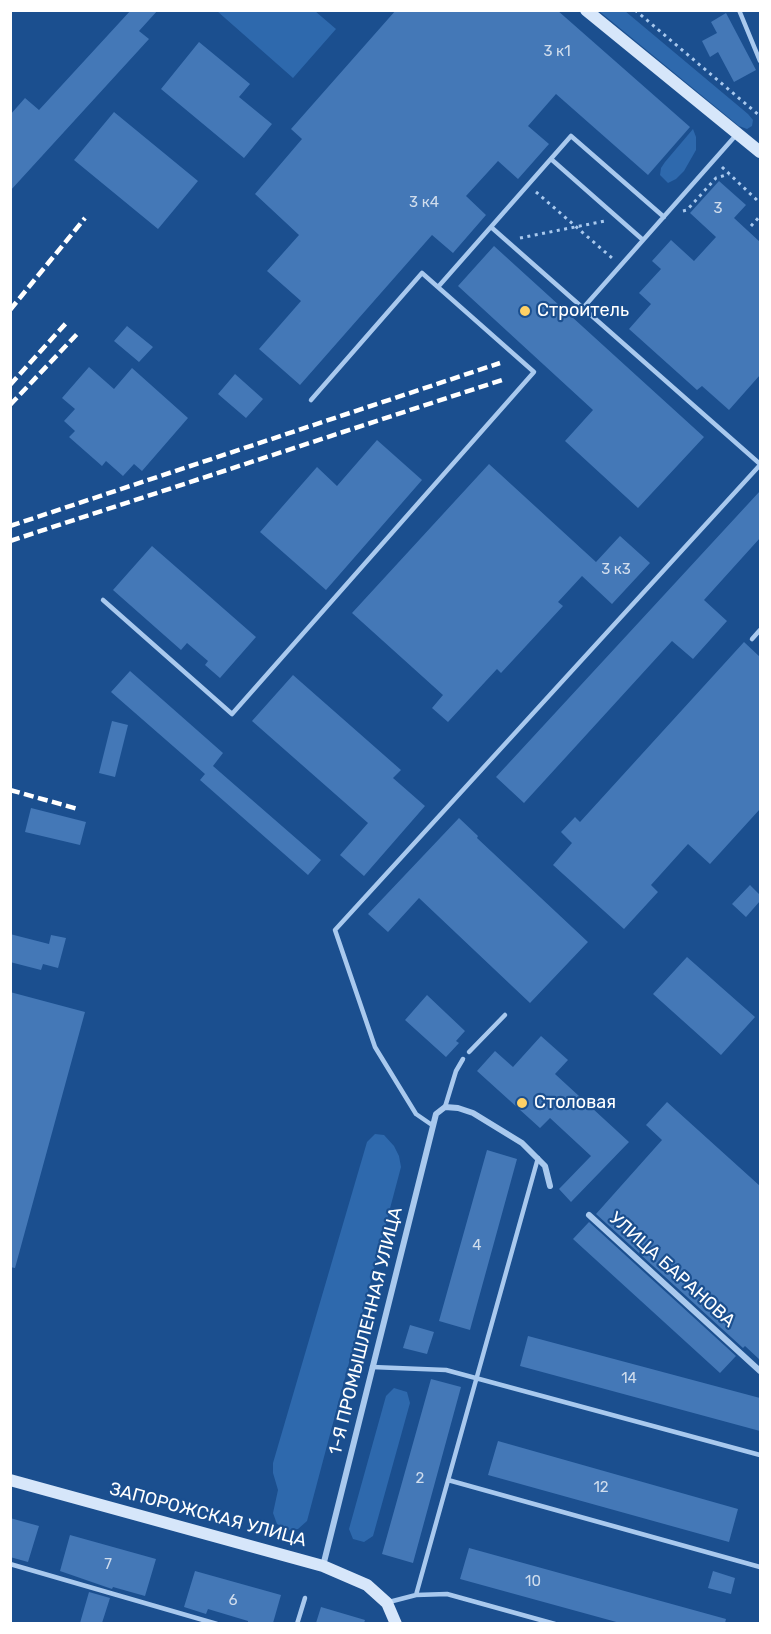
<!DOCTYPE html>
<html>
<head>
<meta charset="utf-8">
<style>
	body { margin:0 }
	#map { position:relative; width:771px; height:1634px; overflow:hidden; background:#1b4f8f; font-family:Rubik,sans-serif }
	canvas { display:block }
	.frame { position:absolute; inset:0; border:12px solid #fff; pointer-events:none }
</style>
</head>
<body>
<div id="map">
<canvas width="771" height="1634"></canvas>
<div class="frame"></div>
</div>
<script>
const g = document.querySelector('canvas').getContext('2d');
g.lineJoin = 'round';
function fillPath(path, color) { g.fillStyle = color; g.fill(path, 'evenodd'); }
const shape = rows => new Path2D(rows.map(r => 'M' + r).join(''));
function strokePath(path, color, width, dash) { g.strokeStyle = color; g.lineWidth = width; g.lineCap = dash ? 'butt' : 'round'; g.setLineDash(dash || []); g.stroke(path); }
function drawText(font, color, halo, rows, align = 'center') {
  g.font = font + ' Rubik,sans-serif'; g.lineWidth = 4.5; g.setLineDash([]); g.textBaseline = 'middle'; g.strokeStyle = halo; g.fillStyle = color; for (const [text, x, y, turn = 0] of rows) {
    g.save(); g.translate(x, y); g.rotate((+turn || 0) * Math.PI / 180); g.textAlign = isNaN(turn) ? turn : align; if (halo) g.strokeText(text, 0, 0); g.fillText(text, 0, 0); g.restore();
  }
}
const green = shape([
	[217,11,315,11,336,29,293,78],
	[599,11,625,11,748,114,753,120,752,126,747,129,739,126],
	[693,129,696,137,696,150,684,171,676,179,668,183,660,175,661,168,665,162],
	[375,1134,384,1135,394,1146,399,1156,401,1167,307,1521,298,1529,289,1530,277,1524,273,1513,278,1490,273,1473,273,1463,367,1142],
	[394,1388,407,1392,410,1403,373,1536,364,1542,353,1539,349,1529,386,1396]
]);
const building = shape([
	[131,10,158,10,139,31,149,39,10,191,10,115,25,98,39,110],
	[396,10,557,10,690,127,648,175,556,94,528,126,549,144,518,179,498,161,466,196,486,215,453,253,432,235,300,385,259,349,301,301,267,271,299,235,255,194,302,139,291,129],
	[726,13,756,70,734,82,718,52,710,57,702,41,717,33,711,22],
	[199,42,250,84,239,97,272,124,244,158,161,89],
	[114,112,198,181,158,229,74,160],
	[719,181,746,205,734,218,760,242,760,375,729,410,702,386,697,390,629,329,651,304,639,293,661,269,652,261,671,240,694,261,716,237,690,213],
	[494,246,704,437,638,508,565,441,593,410,458,286],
	[127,326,153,347,139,362,114,341],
	[89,367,114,389,132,368,188,418,142,471,134,464,123,476,106,461,102,466,69,437,75,431,64,421,75,409,62,398],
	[235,374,263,399,246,418,218,394],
	[377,440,422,480,326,590,260,532,317,467,337,486],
	[489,464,596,562,620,536,650,563,612,604,582,576,558,602,563,606,501,673,497,669,448,722,432,708,443,695,352,613],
	[760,491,760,538,704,600,727,621,693,659,672,641,524,803,496,777],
	[152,546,256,637,220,678,205,665,208,661,187,643,181,650,113,590],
	[744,642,760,657,760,809,710,864,688,844,651,885,658,892,624,929,553,865,572,843,561,832,575,817,580,822],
	[130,671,223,753,213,766,321,860,308,875,200,780,205,774,111,692],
	[293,675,401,770,393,778,425,806,364,876,340,855,368,823,252,721],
	[112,721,128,725,115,777,99,773],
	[31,808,86,822,80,845,25,832],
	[459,818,478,836,477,838,588,942,530,1003,419,898,388,932,368,914],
	[750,885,760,895,760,901,746,917,732,904],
	[10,934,49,944,51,935,66,938,58,968,43,964,41,970,10,962],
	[687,957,755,1017,721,1055,653,994],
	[10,992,85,1012,15,1268,10,1267],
	[427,995,465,1031,456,1041,459,1043,446,1057,405,1020],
	[541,1036,568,1060,555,1074,629,1142,571,1202,559,1189,591,1156,550,1118,540,1128,477,1071,495,1051,513,1067],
	[667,1102,760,1186,760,1360,745,1346,743,1348,596,1214,662,1140,646,1125],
	[487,1150,517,1159,470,1330,439,1321],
	[589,1222,736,1356,720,1373,573,1239],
	[410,1325,434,1332,427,1354,403,1348],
	[528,1336,760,1398,760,1431,520,1366],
	[431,1379,461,1387,413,1563,382,1554],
	[498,1441,738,1509,729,1542,488,1475],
	[10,1518,39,1526,28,1562,10,1557],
	[70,1535,156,1559,145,1596,113,1587,112,1589,60,1571],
	[469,1548,726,1619,725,1623,620,1623,460,1579],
	[195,1571,281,1595,273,1623,248,1623,248,1621,208,1609,206,1614,184,1607],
	[713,1571,735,1578,731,1594,708,1588],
	[89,1592,110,1598,102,1623,80,1623],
	[321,1607,365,1620,364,1623,316,1623]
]);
const path = shape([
	[635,10,760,116],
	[722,167,760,203],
	[536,192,612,258],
	[683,211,687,210,716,178,729,174],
	[751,226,760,216],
	[520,238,605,221]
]);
const lane = shape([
	[739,10,760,61],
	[551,159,643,240],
	[491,227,760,464],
	[438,287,571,136,664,217],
	[583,308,737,134],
	[103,600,232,714,534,372,422,273,311,400],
	[752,639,760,630],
	[469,1052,505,1015],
	[445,1107,456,1071,463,1059],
	[432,1125,416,1114,375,1047,335,930,760,465],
	[372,1367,446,1370,760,1455],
	[448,1480,760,1567],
	[10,1564,217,1624],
	[416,1595,538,1158],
	[389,1602,416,1595,447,1594,555,1624],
	[297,1624,305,1598]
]);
const street = shape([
	[589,1215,760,1371],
	[323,1566,436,1114,445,1107,458,1108,473,1113,522,1143,545,1166,550,1186]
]);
const secondary = shape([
	[586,10,760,152],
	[10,1480,323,1566,367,1585,387,1603,396,1624]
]);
const rail = shape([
	[10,310,85,218],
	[10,385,68,321],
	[10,405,79,332],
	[10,526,500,363],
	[10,541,505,379],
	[10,790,78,809]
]);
const markers = [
	[525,311,6,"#ffd166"],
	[522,1103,6,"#ffd166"]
];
const numberNames = [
	["3 к1",557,52],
	["3 к4",424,203],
	["3",718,209],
	["3 к3",616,570],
	["4",477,1246],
	["14",629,1379],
	["2",420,1479],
	["12",601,1488],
	["7",108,1565],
	["10",533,1582],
	["6",233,1601]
];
const poiNames = [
	["Строитель",537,311],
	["Столовая",534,1103]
];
const streetNames = [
	["УЛИЦА БАРАНОВА",672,1270,42],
	["1-Я ПРОМЫШЛЕННАЯ УЛИЦА",366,1331,-76],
	["ЗАПОРОЖСКАЯ УЛИЦА",208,1515,15]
];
fillPath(green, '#2e69ad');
fillPath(building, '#4478b7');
strokePath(path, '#a9c9ee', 3, [3, 4.5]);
strokePath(lane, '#a9c9ee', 4.5);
strokePath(street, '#a9c9ee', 6);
strokePath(secondary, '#d6e6fa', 12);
strokePath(rail, '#fff', 4.5, [10, 4.5]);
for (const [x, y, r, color] of markers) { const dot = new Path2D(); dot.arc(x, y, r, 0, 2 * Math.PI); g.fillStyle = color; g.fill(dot); strokePath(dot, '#1b4f8f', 2); }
drawText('15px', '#d0dded', null, numberNames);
drawText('18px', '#fff', '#1b4f8f', poiNames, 'left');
drawText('18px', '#fff', '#1b4f8f', streetNames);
</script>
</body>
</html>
